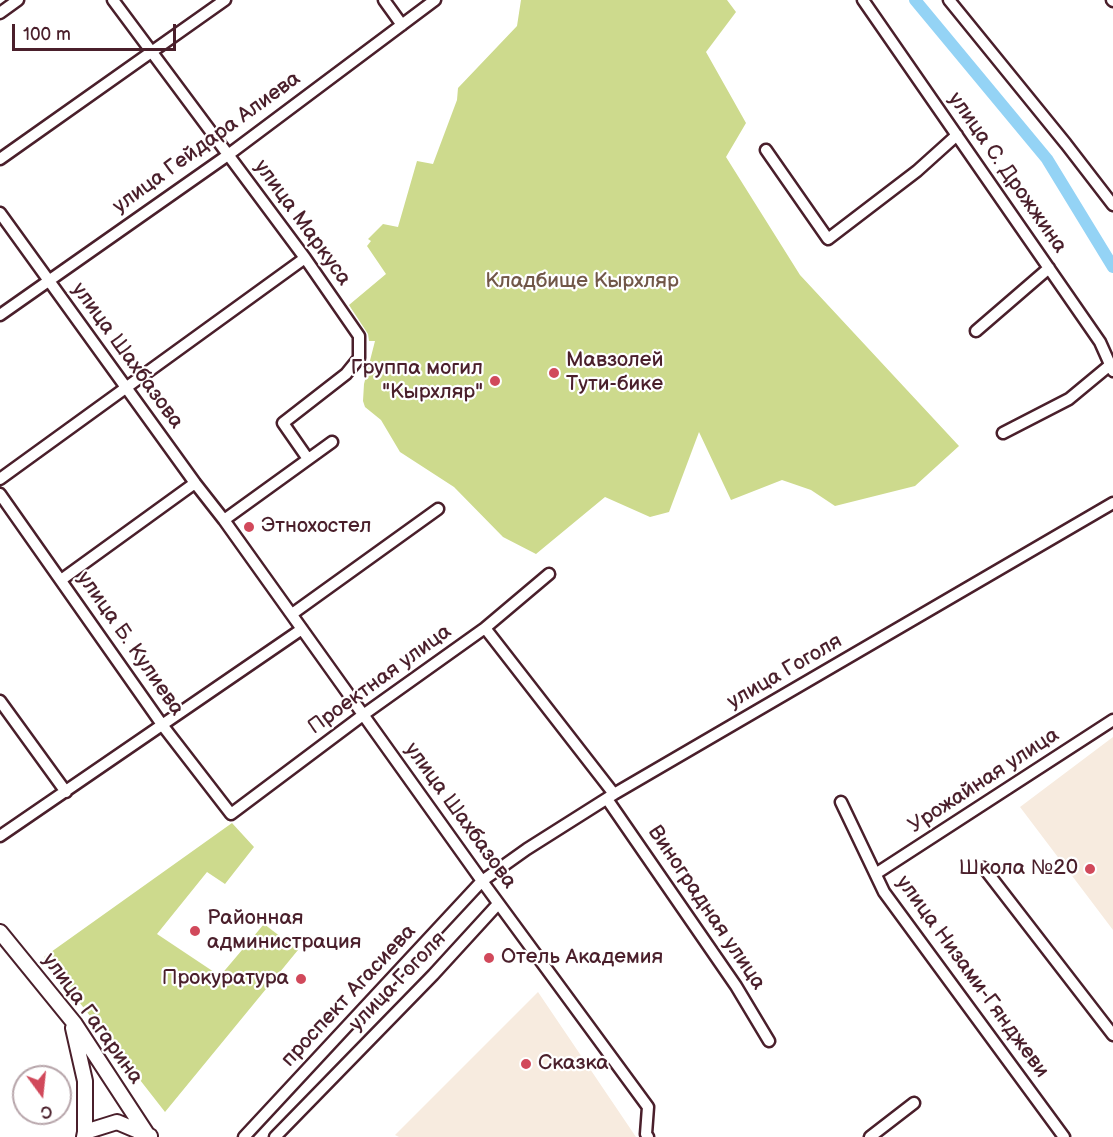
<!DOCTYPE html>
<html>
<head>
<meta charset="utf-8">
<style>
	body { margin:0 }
	#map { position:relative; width:1113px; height:1137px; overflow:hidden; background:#fff; font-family:"Balsamiq Sans",sans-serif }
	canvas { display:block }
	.north { position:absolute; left:12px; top:1065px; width:60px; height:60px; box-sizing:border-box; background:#fff; border:2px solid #b7a5aa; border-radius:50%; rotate:165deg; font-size:16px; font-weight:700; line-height:24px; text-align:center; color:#4a1f2b }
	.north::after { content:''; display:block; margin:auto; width:21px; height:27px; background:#d1495b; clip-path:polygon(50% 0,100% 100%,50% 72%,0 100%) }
	.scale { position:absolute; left:12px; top:24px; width:164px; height:27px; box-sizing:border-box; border:3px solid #4a1f2b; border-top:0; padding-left:8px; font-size:18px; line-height:21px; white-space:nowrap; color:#4a1f2b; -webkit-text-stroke:4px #fff; paint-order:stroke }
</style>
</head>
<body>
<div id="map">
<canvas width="1113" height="1137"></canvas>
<div class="north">С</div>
<div class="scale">100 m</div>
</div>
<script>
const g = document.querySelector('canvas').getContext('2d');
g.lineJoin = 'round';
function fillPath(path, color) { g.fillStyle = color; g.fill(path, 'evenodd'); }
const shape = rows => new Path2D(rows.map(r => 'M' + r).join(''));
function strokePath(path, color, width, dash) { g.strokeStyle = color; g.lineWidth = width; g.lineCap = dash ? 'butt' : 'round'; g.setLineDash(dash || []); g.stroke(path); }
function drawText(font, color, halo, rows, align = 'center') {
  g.font = font + ' "Balsamiq Sans",sans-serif'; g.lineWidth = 4.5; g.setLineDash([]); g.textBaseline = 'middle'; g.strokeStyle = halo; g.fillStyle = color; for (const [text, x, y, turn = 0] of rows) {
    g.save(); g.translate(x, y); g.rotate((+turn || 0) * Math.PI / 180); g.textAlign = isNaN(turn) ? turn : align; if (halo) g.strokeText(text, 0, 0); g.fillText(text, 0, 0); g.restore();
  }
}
const built = shape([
	[1113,737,1113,930,1020,807],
	[538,992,636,1137,399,1137,395,1135]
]);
const green = shape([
	[521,0,727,0,736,12,706,52,746,123,726,157,800,275,959,446,915,486,835,506,811,490,782,480,731,500,699,432,669,512,650,517,605,497,536,554,503,537,454,487,400,452,381,420,365,407,363,401,364,384,375,341,369,341,368,334,349,305,386,274,367,246,371,241,368,239,383,224,398,227,417,161,433,164,457,100,458,88,517,26],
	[232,823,254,847,225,884,207,872,157,934,220,976,264,924,298,950,165,1112,44,957]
]);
const canal = shape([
	[915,0,1047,159,1113,267]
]);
const minor = shape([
	[113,0,305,258,359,336,359,358,346,374,283,423,308,459],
	[384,0,402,25],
	[863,0,1100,342,1113,371],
	[949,0,1066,144,1113,205],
	[1112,0,1113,1],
	[0,13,18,0],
	[766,150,828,239,917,171,957,135],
	[0,159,225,0],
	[0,213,195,483,224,520,482,881,648,1107,646,1134,648,1137],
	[0,315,228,155,435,0],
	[976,331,1049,268],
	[1003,433,1069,399,1110,365],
	[0,479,305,258],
	[0,494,163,726,231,814,363,715,485,628,549,574],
	[224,520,332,442],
	[61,580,195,483],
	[292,614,438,509],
	[485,628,614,794],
	[0,701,66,792],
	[607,799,736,986,769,1041],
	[841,802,884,892,1064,1137],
	[0,836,302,629],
	[984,868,1113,1035],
	[877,873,1113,720],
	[244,1137,482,881,527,849,614,794,1113,503],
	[275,1137,433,975,498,904],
	[870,1137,914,1103]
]);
const major = shape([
	[0,932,75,1024,147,1134],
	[73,1028,85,1081,85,1132],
	[84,1137,85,1132,117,1122,150,1136]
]);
const markers = [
	[554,373,6,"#d1495b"],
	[495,381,6,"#d1495b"],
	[249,527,6,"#d1495b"],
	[1090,869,6,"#d1495b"],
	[195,931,6,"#d1495b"],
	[489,958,6,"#d1495b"],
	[301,979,6,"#d1495b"],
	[526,1064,6,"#d1495b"]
];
const streetNames = [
	["улица Гейдара Алиева",207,143,-36],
	["улица С. Дрожжина",1007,173,55],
	["улица Маркуса",302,223,54],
	["улица Шахбазова",127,356,54],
	["улица Б. Кулиева",130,644,55],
	["улица Гоголя",785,672,-30],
	["Проектная улица",380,680,-36],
	["Урожайная улица",984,781,-33],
	["улица Шахбазова",460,816,54],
	["Виноградная улица",706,908,56],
	["улица Низами-Гянджеви",972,977,54],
	["улица Гоголя",398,982,-46],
	["проспект Агасиева",349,996,-47],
	["улица Гагарина",92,1019,54]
];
const parkNames = [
	["Кладбище Кырхляр",582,282]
];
const poiNames = [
	["Мавзолей",566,361],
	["Тути-бике",566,385],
	["Группа могил",483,369,"right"],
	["\"Кырхляр\"",483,393,"right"],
	["Этнохостел",261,527],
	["Школа №20",1078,869,"right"],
	["Районная",207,919],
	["администрация",207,943],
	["Отель Академия",501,958],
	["Прокуратура",289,979,"right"],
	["Сказка",538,1064]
];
fillPath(built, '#f7ebdf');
fillPath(green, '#cdda8d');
strokePath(canal, '#94d3f5', 12);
strokePath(minor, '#4a1f2b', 15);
strokePath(major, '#4a1f2b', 18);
strokePath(minor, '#fff', 10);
strokePath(major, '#fff', 14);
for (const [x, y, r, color] of markers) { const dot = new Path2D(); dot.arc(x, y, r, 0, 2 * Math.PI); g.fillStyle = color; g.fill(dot); strokePath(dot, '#fff', 2); }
drawText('21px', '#4a1f2b', '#fff', streetNames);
drawText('21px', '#715748', '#fff', parkNames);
drawText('21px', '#4a1f2b', '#fff', poiNames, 'left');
</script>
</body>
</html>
